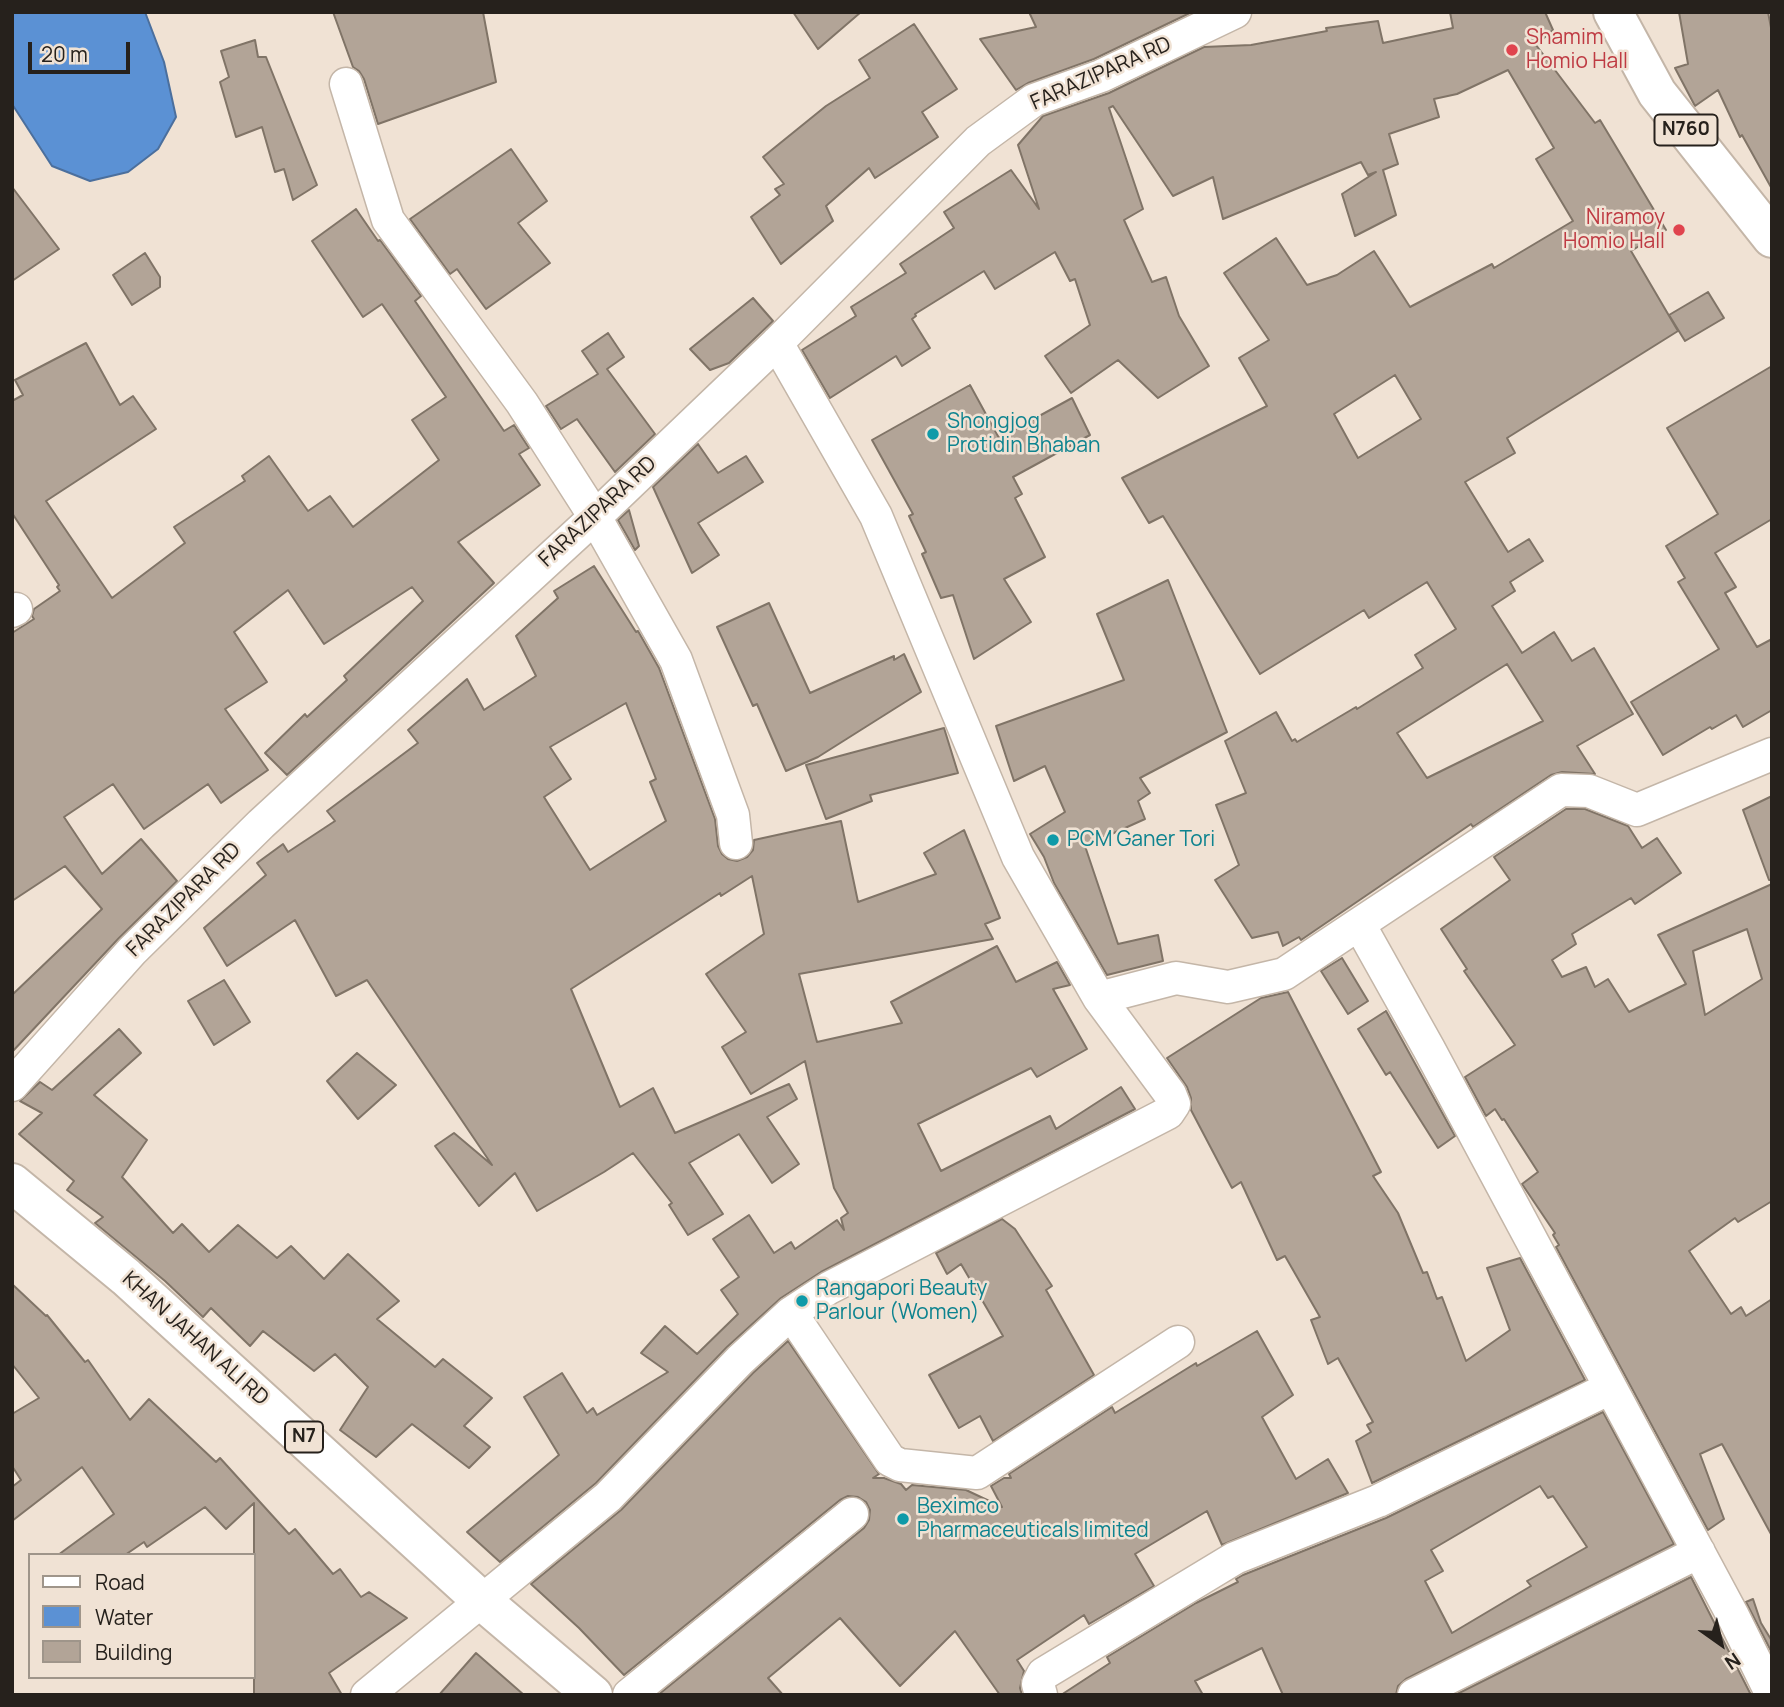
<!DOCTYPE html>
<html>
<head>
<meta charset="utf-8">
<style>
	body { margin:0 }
	#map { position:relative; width:1784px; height:1707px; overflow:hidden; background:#f0e2d4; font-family:Manrope,sans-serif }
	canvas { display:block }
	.frame { position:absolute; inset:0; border:14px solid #26211c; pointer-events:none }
	.legend { position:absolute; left:28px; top:1553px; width:228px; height:126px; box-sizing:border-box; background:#f0e2d4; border:2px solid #9f958a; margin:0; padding:9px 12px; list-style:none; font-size:21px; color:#26211c }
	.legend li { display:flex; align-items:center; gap:14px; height:35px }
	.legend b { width:35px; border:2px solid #9f958a }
	.north { position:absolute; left:1686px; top:1609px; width:70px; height:70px; -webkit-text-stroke:5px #f0e2d4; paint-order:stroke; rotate:146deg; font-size:19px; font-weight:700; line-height:28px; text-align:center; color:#26211c }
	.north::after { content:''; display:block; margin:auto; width:24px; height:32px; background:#26211c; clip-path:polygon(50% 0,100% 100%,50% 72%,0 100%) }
	.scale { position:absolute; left:28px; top:42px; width:102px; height:32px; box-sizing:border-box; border:4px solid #26211c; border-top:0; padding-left:9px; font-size:21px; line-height:24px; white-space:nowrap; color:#26211c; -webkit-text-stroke:5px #f0e2d4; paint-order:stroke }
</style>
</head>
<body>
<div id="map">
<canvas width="1784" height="1707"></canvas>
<div class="frame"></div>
<ul class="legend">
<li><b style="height:9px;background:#fff"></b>Road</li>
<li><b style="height:19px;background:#5b91d4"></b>Water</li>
<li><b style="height:19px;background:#b2a497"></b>Building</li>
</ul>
<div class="north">N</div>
<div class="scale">20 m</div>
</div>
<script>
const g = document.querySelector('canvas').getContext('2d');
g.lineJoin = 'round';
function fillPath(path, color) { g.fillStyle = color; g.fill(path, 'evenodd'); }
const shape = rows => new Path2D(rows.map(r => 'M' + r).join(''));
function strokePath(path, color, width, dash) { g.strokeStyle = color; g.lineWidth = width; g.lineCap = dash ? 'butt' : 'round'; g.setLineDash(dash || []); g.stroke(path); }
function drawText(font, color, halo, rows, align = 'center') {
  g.font = font + ' Manrope,sans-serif'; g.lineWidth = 5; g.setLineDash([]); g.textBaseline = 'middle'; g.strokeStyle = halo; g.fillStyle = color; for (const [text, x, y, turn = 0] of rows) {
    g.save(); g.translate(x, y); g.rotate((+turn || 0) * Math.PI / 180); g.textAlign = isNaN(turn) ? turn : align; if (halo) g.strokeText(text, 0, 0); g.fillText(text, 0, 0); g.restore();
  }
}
const water = shape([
	[12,12,145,12,164,62,176,117,158,149,128,172,90,181,52,166,12,104,12,12]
]);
const building = shape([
	[333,12,483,12,496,82,378,124,364,79,359,71,353,67,333,12],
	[793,12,861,12,818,49,793,12],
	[1029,12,1192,12,1094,59,1028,83,1016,90,980,39,1036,27,1029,12],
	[1450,12,1545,12,1553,30,1536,45,1595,123,1600,120,1666,230,1631,251,1678,331,1507,438,1515,453,1465,482,1508,552,1529,539,1543,561,1510,582,1515,591,1492,606,1522,653,1554,632,1572,661,1594,648,1633,714,1577,746,1595,774,1562,772,1551,775,1473,827,1471,824,1301,940,1299,937,1283,946,1278,932,1252,938,1215,880,1239,865,1216,805,1246,793,1225,741,1276,712,1292,741,1295,739,1297,742,1356,707,1357,709,1423,668,1415,655,1456,629,1427,582,1369,618,1364,610,1260,674,1163,516,1149,523,1122,478,1267,406,1239,358,1269,340,1224,273,1276,238,1307,285,1337,275,1374,251,1410,307,1492,264,1494,268,1573,221,1536,159,1554,148,1508,70,1457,94,1434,99,1439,117,1389,134,1398,164,1383,170,1396,215,1355,236,1342,194,1376,172,1368,175,1361,162,1223,219,1213,177,1173,196,1113,106,1109,108,1143,209,1124,220,1152,282,1166,277,1179,316,1209,366,1158,398,1118,360,1071,393,1045,356,1090,325,1075,279,1070,281,1055,252,995,289,984,271,915,314,916,316,912,319,930,348,902,366,896,356,830,398,802,350,856,316,851,307,906,273,900,264,954,228,944,212,1011,170,1039,209,1018,145,1043,116,1109,93,1204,47,1251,45,1327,31,1326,28,1378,21,1383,43,1453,28,1450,12],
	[1395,375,1421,419,1358,458,1334,414,1395,375],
	[1507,664,1543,721,1427,778,1397,733,1507,664],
	[1679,12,1768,12,1772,33,1772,189,1742,135,1740,137,1718,90,1695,106,1675,68,1688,64,1679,12],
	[914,24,957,89,922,112,938,137,875,178,869,168,826,206,833,221,781,264,751,217,780,195,775,189,784,184,763,157,826,106,870,78,859,60,914,24],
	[255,40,258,57,266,57,317,185,293,200,284,169,275,172,262,127,236,137,220,82,229,77,221,51,255,40],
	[511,149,547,201,518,223,550,263,486,309,457,269,450,274,410,219,511,149],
	[12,187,59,249,12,281,12,187],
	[356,209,378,241,380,240,421,296,415,301,504,431,514,425,529,448,519,454,540,485,458,542,494,583,287,775,265,753,305,714,307,717,347,680,344,676,423,601,412,587,324,644,288,590,234,632,267,682,225,709,268,770,221,803,208,784,144,829,113,784,64,817,102,874,141,839,177,881,119,938,12,1052,12,995,102,909,65,866,12,901,12,633,34,619,32,616,34,609,60,591,57,587,59,585,12,513,12,401,23,395,15,380,86,343,120,405,133,396,156,429,46,501,112,598,185,543,174,527,245,481,242,476,269,456,308,511,330,496,353,527,439,460,412,420,446,397,382,304,363,317,312,241,356,209],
	[145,253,160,277,160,287,132,305,113,275,145,253],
	[1708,292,1724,318,1685,341,1669,315,1708,292],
	[753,298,773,321,729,363,710,370,690,349,753,298],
	[608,333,624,357,607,369,655,434,615,472,577,419,561,429,546,406,598,374,582,351,608,333],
	[1772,366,1772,519,1715,553,1736,587,1725,593,1757,647,1772,639,1772,710,1743,727,1736,715,1712,729,1710,727,1663,755,1631,702,1719,649,1678,582,1685,578,1666,546,1718,514,1667,428,1772,366],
	[970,385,999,438,1072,398,1090,435,1013,477,1022,494,1015,498,1045,557,1004,579,1031,622,974,659,953,595,941,598,922,554,926,552,909,516,913,514,872,440,970,385],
	[698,444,718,473,746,456,763,482,698,523,719,555,692,573,653,487,698,444],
	[629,510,639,546,635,550,618,520,629,510],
	[594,566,636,632,638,631,659,668,715,819,718,846,722,854,728,859,737,861,747,857,753,850,754,840,841,821,858,902,936,874,924,853,964,830,1000,918,985,924,993,939,799,974,817,1042,902,1023,891,1002,997,946,1016,982,1057,962,1070,985,1053,989,1087,1049,1037,1077,1031,1068,918,1124,941,1171,1050,1116,1056,1129,1121,1087,1135,1109,821,1272,781,1298,727,1347,596,1483,500,1562,467,1532,559,1455,524,1397,562,1373,587,1413,593,1408,597,1415,668,1372,641,1353,665,1326,697,1354,738,1314,721,1290,739,1277,713,1239,749,1215,774,1253,791,1242,795,1249,837,1220,844,1230,841,1218,848,1213,834,1188,805,1061,751,1094,722,1047,746,1032,706,974,764,934,752,876,721,896,720,893,571,989,620,1107,653,1088,675,1133,789,1084,797,1099,767,1117,799,1164,772,1183,739,1134,689,1163,723,1214,688,1235,669,1205,672,1203,633,1153,604,1172,537,1211,515,1173,479,1206,435,1146,454,1133,492,1165,367,980,336,996,295,920,227,966,204,928,266,875,257,863,283,844,288,852,335,821,327,811,418,743,408,730,467,679,484,710,536,676,516,636,558,598,554,591,594,566],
	[626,703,656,779,650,782,666,821,590,870,544,797,571,779,550,747,626,703],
	[1168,580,1227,732,1140,778,1150,793,1138,801,1145,819,1085,846,1118,944,1158,935,1163,961,1107,975,1054,883,1044,857,1030,834,1065,812,1045,766,1014,781,996,726,1124,680,1097,614,1168,580],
	[769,603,810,693,894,656,894,660,904,654,921,692,818,757,786,771,757,704,753,706,717,627,769,603],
	[944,728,958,773,870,795,872,801,826,819,806,765,944,728],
	[1772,796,1772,880,1769,880,1743,810,1772,796],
	[1566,809,1585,809,1628,826,1642,848,1657,838,1681,873,1635,904,1631,898,1572,934,1576,944,1552,960,1562,977,1586,967,1595,987,1608,979,1629,1012,1686,984,1658,935,1772,884,1772,1201,1738,1222,1735,1218,1689,1251,1731,1314,1741,1307,1746,1316,1772,1299,1772,1536,1722,1444,1700,1454,1724,1519,1708,1530,1556,1247,1559,1245,1553,1235,1555,1233,1522,1184,1538,1172,1504,1119,1502,1120,1495,1109,1486,1116,1465,1077,1515,1045,1464,971,1467,969,1441,929,1510,880,1494,857,1566,809],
	[1747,929,1762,979,1705,1015,1693,951,1747,929],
	[1342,958,1368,1001,1348,1014,1321,971,1342,958],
	[224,980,250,1022,214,1045,188,1001,224,980],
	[1288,992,1381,1172,1373,1176,1398,1213,1423,1273,1427,1272,1437,1299,1442,1297,1466,1361,1510,1330,1487,1268,1520,1258,1585,1380,1372,1483,1356,1441,1371,1432,1367,1425,1373,1422,1338,1358,1328,1364,1311,1320,1320,1317,1285,1256,1277,1260,1241,1182,1232,1188,1191,1110,1191,1098,1187,1087,1167,1058,1261,998,1288,992],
	[1386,1011,1455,1136,1438,1148,1390,1072,1386,1075,1358,1029,1386,1011],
	[119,1029,141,1053,94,1095,147,1140,122,1177,173,1233,182,1224,209,1252,238,1225,277,1258,291,1246,324,1279,348,1254,399,1301,377,1319,435,1367,443,1359,492,1398,464,1426,490,1447,469,1468,412,1424,376,1457,340,1430,368,1387,335,1354,314,1371,263,1331,250,1346,211,1308,203,1317,165,1281,95,1223,103,1217,67,1190,74,1181,19,1134,42,1113,20,1101,40,1082,52,1090,119,1029],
	[357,1053,396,1085,358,1119,327,1081,357,1053],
	[1002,1219,1015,1229,1052,1286,1046,1290,1094,1375,993,1441,980,1416,959,1428,929,1375,1003,1336,961,1264,947,1274,936,1253,1002,1219],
	[12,1284,46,1316,47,1315,85,1362,88,1360,130,1420,149,1399,216,1462,220,1458,289,1534,295,1529,333,1574,340,1569,361,1597,369,1592,407,1618,329,1673,342,1695,254,1695,254,1503,226,1529,205,1507,147,1547,144,1542,125,1555,58,1555,114,1514,82,1467,12,1521,12,1487,21,1480,12,1466,12,1414,39,1398,12,1364,12,1284],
	[1257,1331,1293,1395,1262,1417,1296,1479,1328,1459,1348,1493,1222,1545,1207,1511,1135,1554,1154,1586,1089,1624,1084,1615,1017,1660,1024,1671,1020,1688,1022,1695,1000,1695,955,1631,900,1686,840,1618,768,1678,783,1695,658,1695,864,1528,869,1520,870,1510,866,1502,858,1497,848,1496,840,1500,624,1675,579,1628,531,1584,621,1510,753,1373,788,1341,879,1474,873,1478,884,1478,901,1484,906,1490,912,1485,966,1490,1002,1507,991,1486,1004,1478,1011,1478,1009,1474,1112,1407,1115,1413,1196,1363,1197,1366,1257,1331],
	[1603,1412,1674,1544,1406,1679,1398,1686,1396,1695,1283,1695,1262,1648,1195,1681,1203,1695,1061,1695,1110,1663,1107,1657,1196,1603,1238,1582,1236,1579,1243,1575,1386,1518,1603,1412],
	[1540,1486,1548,1498,1553,1496,1587,1547,1527,1581,1531,1586,1452,1633,1425,1581,1443,1571,1431,1550,1540,1486],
	[1691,1577,1751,1695,1455,1695,1691,1577],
	[1753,1599,1761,1623,1772,1641,1772,1653,1746,1602,1753,1599],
	[476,1653,524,1695,439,1695,476,1653]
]);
const street = shape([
	[346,84,388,220,522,403,595,517,676,660,733,815,736,843],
	[12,611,16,609],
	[1359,924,1561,790,1589,791,1637,810,1772,754],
	[1099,998,1176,978,1228,987,1284,974,1359,924,1429,1049,1733,1616,1772,1695],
	[12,1085,132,951,261,824,595,517,777,343,978,141,1034,100,1101,76,1235,12],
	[791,1313,890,1460,900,1465,977,1473,1178,1342],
	[367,1695,608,1497,740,1360,791,1313,829,1288,1168,1113,1174,1104,1170,1094,1099,998,1018,857,876,516,777,343],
	[629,1695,852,1514],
	[1041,1695,1038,1684,1043,1674,1235,1558,1378,1501,1610,1388],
	[1414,1695,1699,1552]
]);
const highway = shape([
	[1613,12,1657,93,1772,238],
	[12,1183,126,1277,481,1600,593,1695]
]);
const markers = [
	[1512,50,7,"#e0444e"],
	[1679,230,7,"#e0444e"],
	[933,434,7,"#0f9aa8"],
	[1053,840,7,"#0f9aa8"],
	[802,1301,7,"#0f9aa8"],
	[903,1519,7,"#0f9aa8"]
];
const shields = [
	[1686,130,63],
	[304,1437,38]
];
const shieldNames = [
	["N760",1686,130],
	["N7",304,1437]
];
const healthNames = [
	["Shamim",1526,38],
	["Homio Hall",1526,62],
	["Niramoy",1665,218,"right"],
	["Homio Hall",1665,242,"right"]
];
const streetNames = [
	["FARAZIPARA RD",1101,74,-24],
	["FARAZIPARA RD",598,512,-43],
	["FARAZIPARA RD",184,900,-45],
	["KHAN JAHAN ALI RD",195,1339,42]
];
const cultureNames = [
	["Shongjog",947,422],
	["Protidin Bhaban",947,446],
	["PCM Ganer Tori",1067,840],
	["Rangapori Beauty",816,1289],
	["Parlour (Women)",816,1313],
	["Beximco",917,1507],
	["Pharmaceuticals limited",917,1531]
];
fillPath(water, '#5b91d4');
strokePath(water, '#4b6f9d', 2);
fillPath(building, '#b2a497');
strokePath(building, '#807467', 2);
strokePath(street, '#c4b6a8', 35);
strokePath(highway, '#c4b6a8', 42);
strokePath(street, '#fff', 32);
strokePath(highway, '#fff', 38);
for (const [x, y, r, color] of markers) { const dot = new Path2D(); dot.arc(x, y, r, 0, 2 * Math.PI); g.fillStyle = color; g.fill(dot); strokePath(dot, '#f0e2d4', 2.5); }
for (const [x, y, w] of shields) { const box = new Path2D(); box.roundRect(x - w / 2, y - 15.5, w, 31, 5); g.fillStyle = '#f0e2d4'; g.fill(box); strokePath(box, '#26211c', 2); }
drawText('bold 19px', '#26211c', null, shieldNames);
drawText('21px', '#be3a42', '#f0e2d4', healthNames, 'left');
drawText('21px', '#26211c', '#f0e2d4', streetNames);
drawText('21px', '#0d838f', '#f0e2d4', cultureNames, 'left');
</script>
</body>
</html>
